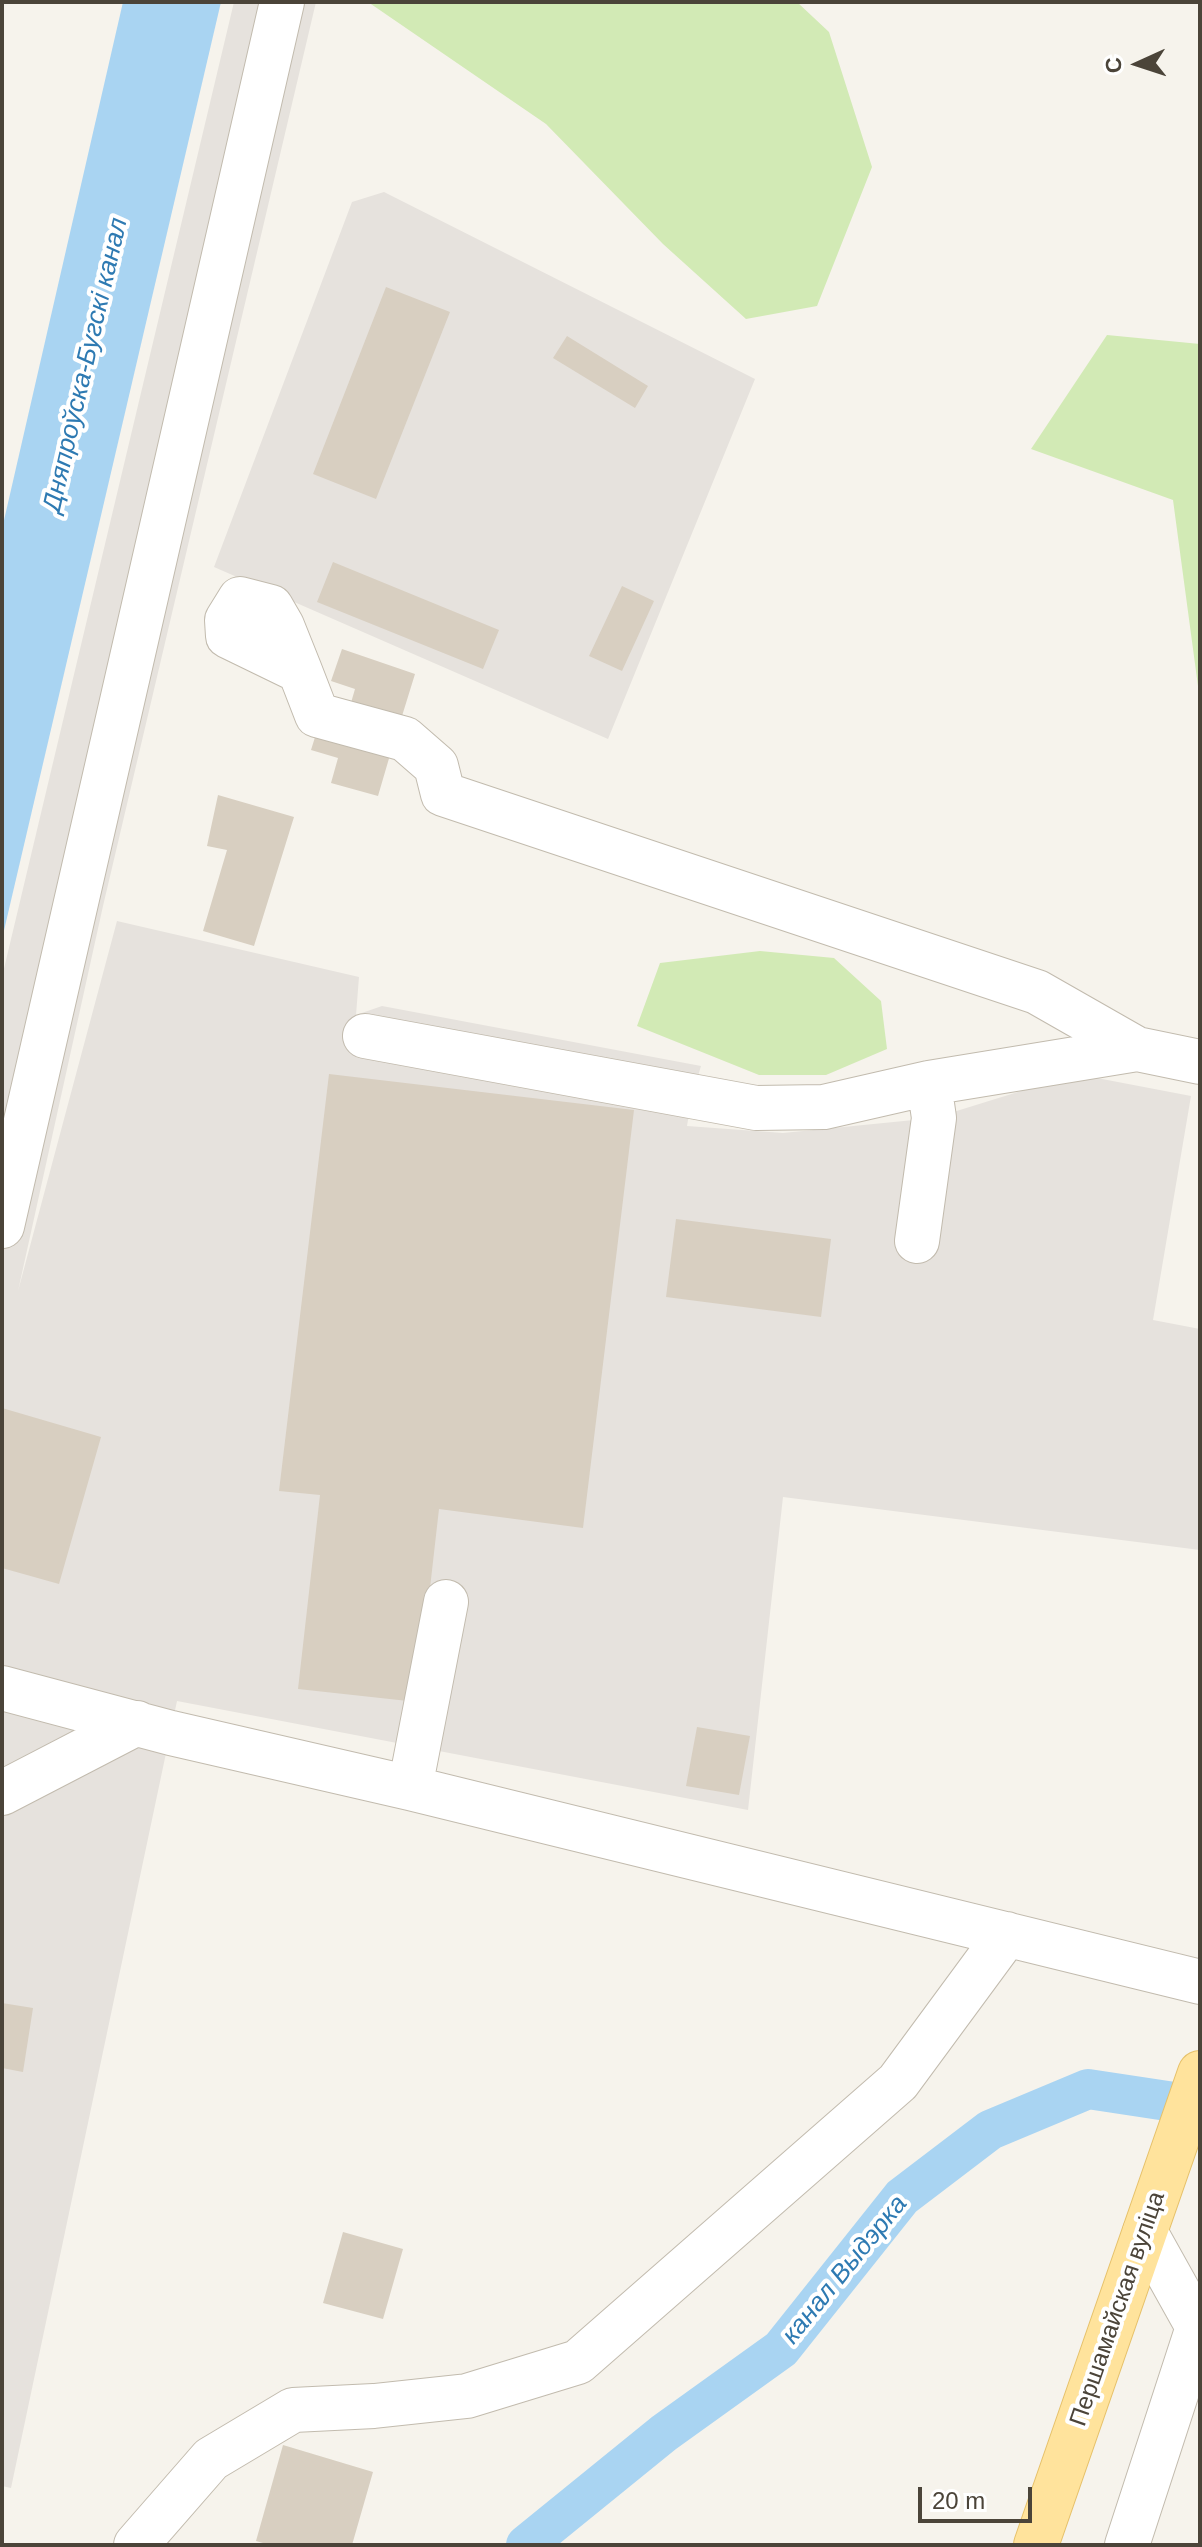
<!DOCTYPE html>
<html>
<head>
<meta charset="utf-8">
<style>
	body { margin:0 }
	#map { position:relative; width:1202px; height:2547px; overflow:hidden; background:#f6f3ec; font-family:Arial,sans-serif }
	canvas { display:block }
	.frame { position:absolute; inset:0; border:4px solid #4b4439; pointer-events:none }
	.north { position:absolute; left:1098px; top:24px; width:80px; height:80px; -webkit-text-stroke:6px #fff; paint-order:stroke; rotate:267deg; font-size:22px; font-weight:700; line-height:32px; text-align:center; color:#4b4439 }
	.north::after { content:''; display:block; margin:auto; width:28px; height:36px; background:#4b4439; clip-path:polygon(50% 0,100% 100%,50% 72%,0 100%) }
	.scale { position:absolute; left:918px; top:2487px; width:114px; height:36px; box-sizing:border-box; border:4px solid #4b4439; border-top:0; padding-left:10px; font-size:24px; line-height:28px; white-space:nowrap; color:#4b4439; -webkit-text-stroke:6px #fff; paint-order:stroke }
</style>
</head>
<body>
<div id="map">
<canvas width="1202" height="2547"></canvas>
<div class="frame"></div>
<div class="north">С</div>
<div class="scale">20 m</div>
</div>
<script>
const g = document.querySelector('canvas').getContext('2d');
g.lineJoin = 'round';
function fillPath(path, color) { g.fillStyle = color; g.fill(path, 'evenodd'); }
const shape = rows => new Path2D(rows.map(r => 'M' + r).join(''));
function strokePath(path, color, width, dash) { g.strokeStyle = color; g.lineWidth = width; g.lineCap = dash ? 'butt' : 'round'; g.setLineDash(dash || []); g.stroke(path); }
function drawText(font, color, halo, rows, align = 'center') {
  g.font = font + ' Arial,sans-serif'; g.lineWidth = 8; g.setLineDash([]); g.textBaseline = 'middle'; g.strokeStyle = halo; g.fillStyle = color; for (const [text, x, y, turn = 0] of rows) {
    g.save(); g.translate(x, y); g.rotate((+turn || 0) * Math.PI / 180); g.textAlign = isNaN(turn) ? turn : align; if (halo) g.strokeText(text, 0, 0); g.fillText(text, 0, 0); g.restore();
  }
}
const industrial = shape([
	[234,2,316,2,103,906,18,1291,117,921,359,977,356,1015,382,1006,701,1066,692,1096,687,1126,783,1133,934,1118,1076,1074,1191,1096,1153,1320,1200,1329,1200,1550,783,1497,748,1810,177,1701,11,2488,2,2486,2,977],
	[384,192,755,379,608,739,214,567,352,202]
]);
const green = shape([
	[368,2,797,2,829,32,872,167,817,306,746,319,663,244,546,124],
	[1107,335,1200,344,1200,701,1173,500,1031,449],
	[760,951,834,958,881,1001,887,1049,826,1075,759,1075,637,1026,660,963]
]);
const water = shape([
	[123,2,221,2,2,939,2,529]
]);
const canal = shape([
	[526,2545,664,2433,781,2349,902,2197,990,2130,1088,2089,1200,2106]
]);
const building = shape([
	[386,287,450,312,376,499,313,474],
	[567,336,648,386,635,408,553,358],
	[333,562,499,630,483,669,317,602],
	[622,586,654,601,622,671,589,656],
	[342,649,415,674,398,729,348,713,355,689,331,681],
	[316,734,390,755,378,796,331,783,338,758,311,750],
	[218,795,294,817,254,946,203,931,227,850,207,846],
	[329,1074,634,1110,583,1528,439,1509,417,1702,298,1689,320,1495,279,1491],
	[676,1219,831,1239,821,1317,666,1297],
	[2,1408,101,1437,59,1584,2,1568],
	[697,1727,750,1736,739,1795,686,1786],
	[2,2003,33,2008,23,2072,2,2068],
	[343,2232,403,2249,383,2319,323,2303],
	[283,2445,373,2472,352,2545,270,2545,256,2541]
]);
const minor = shape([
	[300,671,228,636,227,620,240,599,271,607,282,626,300,671,317,715,405,739,436,766,443,794,1037,992,1137,1049],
	[365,1036,756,1108,824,1107,929,1083,1137,1049,1200,1062],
	[2,1226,282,2],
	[917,1241,934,1118,929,1083],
	[2,1688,171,1733,410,1788,1200,1982],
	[410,1788,446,1602],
	[2,1793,137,1723],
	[136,2545,211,2459,293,2410,374,2406,467,2396,578,2362,898,2082,1007,1934],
	[1127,2545,1198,2327,1145,2232]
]);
const major = shape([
	[1036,2545,1200,2073]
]);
const streetNames = [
	["Першамайская вуліца",1118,2309,-71]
];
const waterNames = [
	["Дняпроўска-Бугскі канал",86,365,-77],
	["канал Выдэрка",845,2270,-51]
];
fillPath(industrial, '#e6e2dd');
fillPath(green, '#d2eab5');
fillPath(water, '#a9d4f2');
strokePath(canal, '#a9d4f2', 40);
fillPath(building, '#d8cfc1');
strokePath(minor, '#c2bbae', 46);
strokePath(major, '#e6c16a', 46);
strokePath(minor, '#fff', 44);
strokePath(major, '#ffe39c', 44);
drawText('24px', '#4b4439', '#fff', streetNames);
drawText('italic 26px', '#2e7ab2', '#fff', waterNames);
</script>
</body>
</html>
